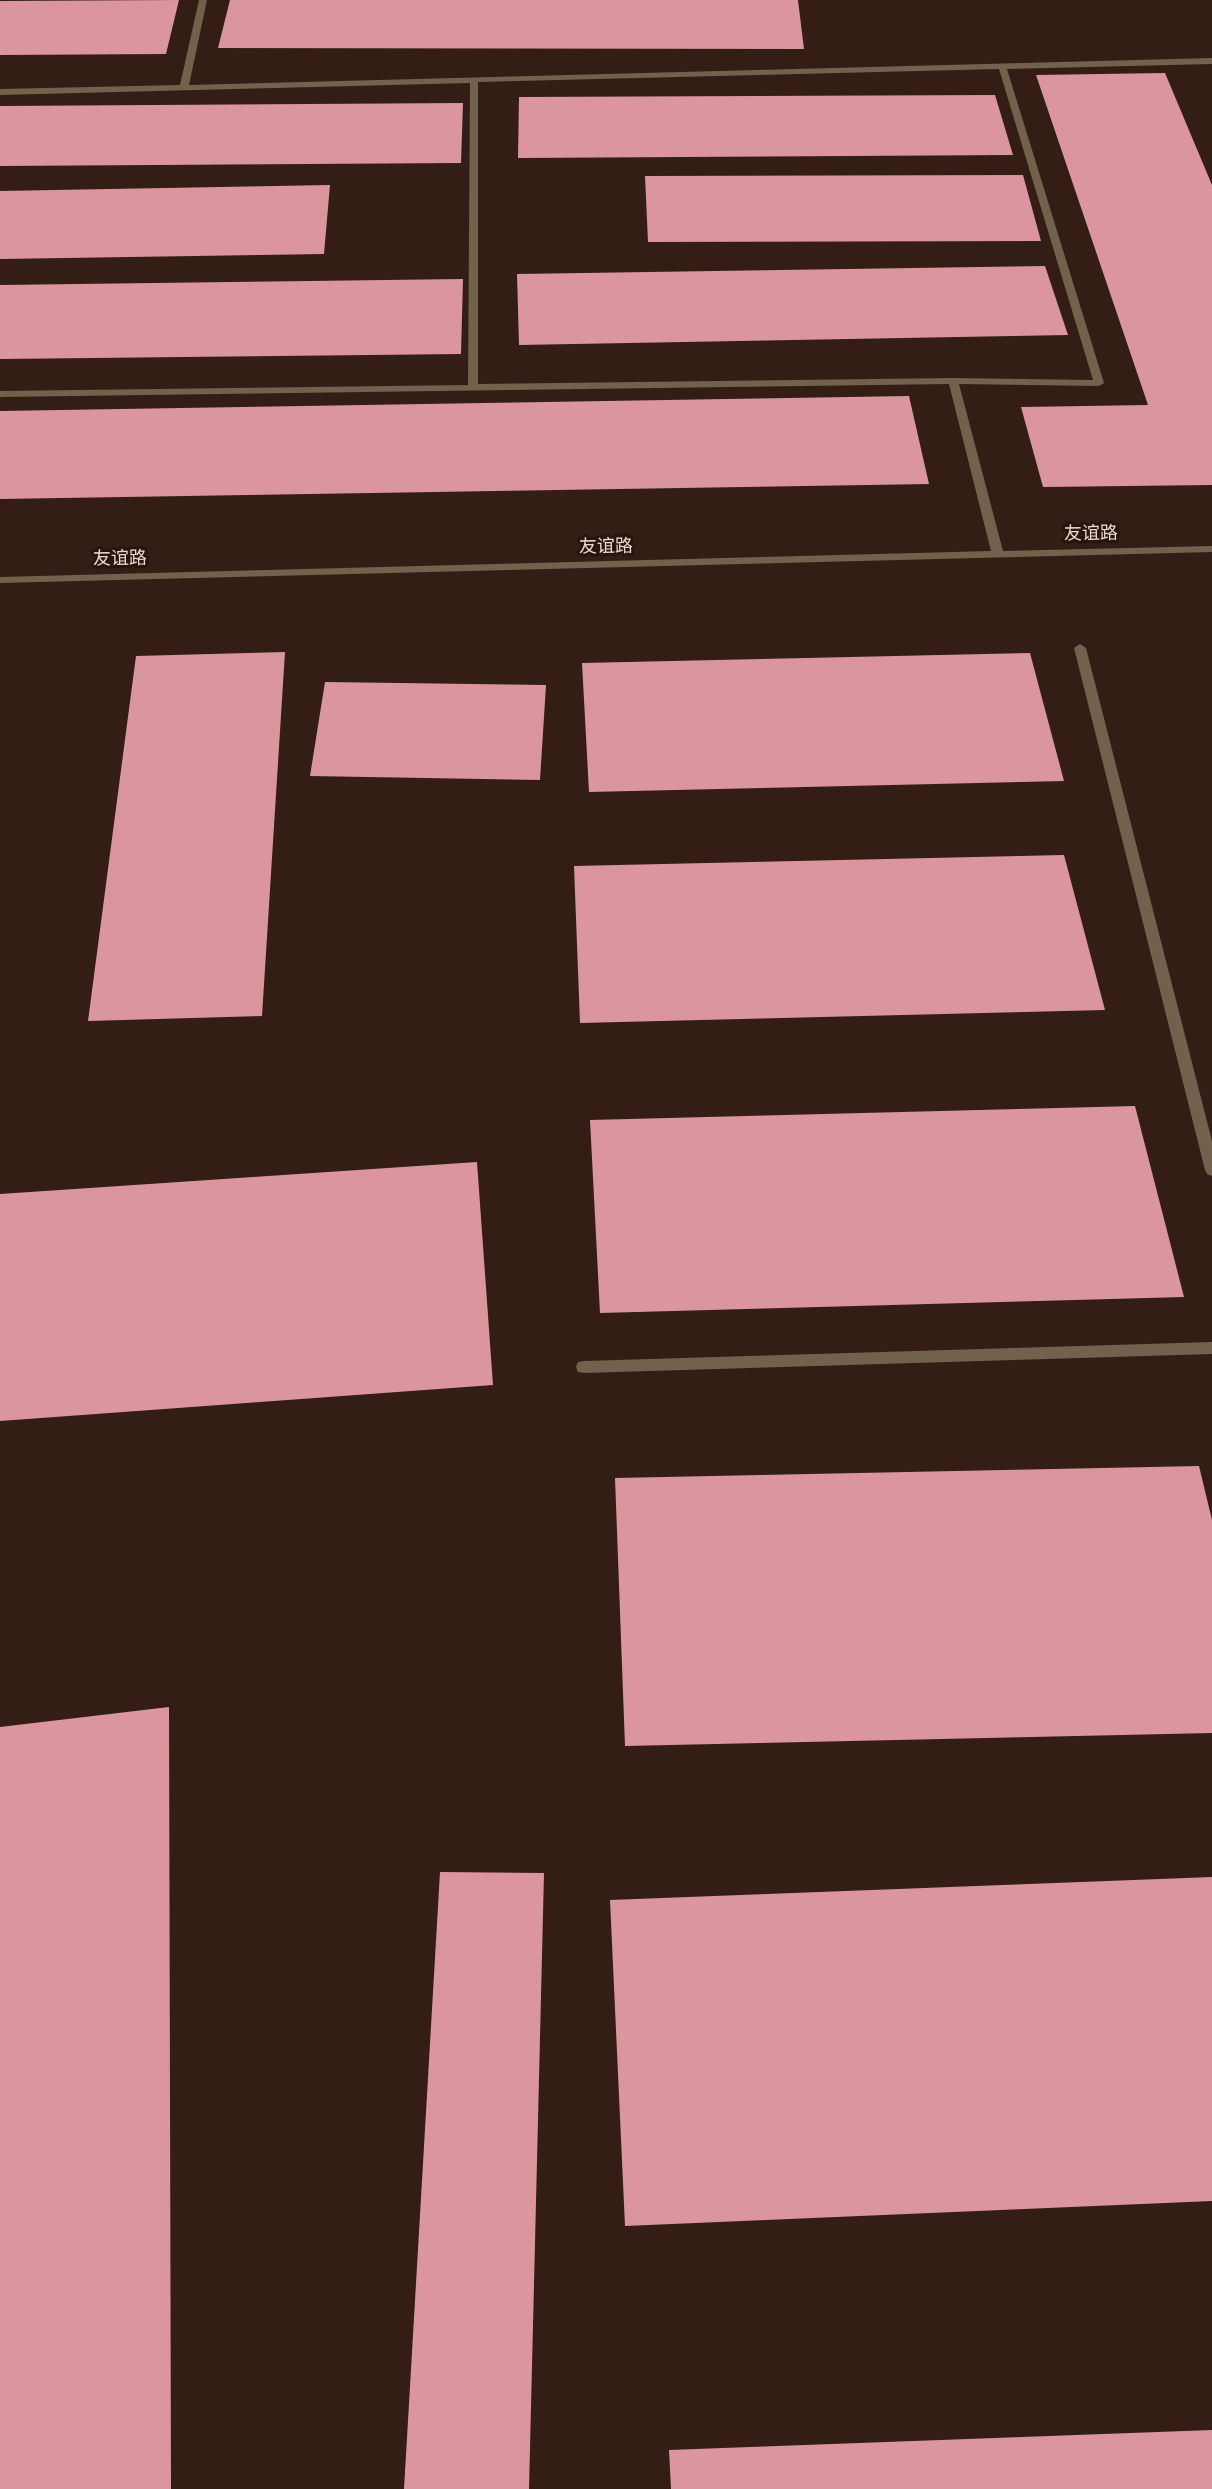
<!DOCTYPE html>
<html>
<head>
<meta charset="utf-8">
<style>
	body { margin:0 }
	canvas { display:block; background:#331d15 }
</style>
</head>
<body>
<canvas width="1212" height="2489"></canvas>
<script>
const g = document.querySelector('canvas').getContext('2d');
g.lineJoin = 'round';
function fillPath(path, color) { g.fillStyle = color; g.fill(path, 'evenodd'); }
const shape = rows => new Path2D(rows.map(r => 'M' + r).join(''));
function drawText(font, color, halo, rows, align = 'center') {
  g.font = font + ' "Libre Baskerville","Noto Sans SC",serif'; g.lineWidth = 6; g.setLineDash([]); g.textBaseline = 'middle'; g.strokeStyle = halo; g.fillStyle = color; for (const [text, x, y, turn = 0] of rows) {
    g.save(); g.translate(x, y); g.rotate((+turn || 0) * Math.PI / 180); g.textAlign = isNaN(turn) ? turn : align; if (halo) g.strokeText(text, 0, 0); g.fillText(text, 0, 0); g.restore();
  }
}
const building = shape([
	[179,0,166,54,0,55,0,1],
	[230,0,798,0,804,49,218,48],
	[1165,73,1212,185,1212,485,1043,487,1021,407,1148,405,1036,75],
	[995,95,1013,155,518,158,519,97],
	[463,103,461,163,0,166,0,106],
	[1023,175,1041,241,648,242,645,176],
	[330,185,324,254,0,259,0,191],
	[1045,266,1068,335,519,345,517,274],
	[463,279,461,354,0,359,0,285],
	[909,396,929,484,0,499,0,411],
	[285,652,262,1016,88,1021,136,656],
	[1030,653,1064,781,589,792,582,663],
	[325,682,546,685,540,780,310,776],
	[1064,855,1105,1010,580,1023,574,866],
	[1135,1106,1184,1297,600,1313,590,1120],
	[477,1162,493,1385,0,1421,0,1194],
	[1199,1466,1212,1520,1212,1733,625,1746,615,1478],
	[169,1707,171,2489,0,2489,0,1727],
	[440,1872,544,1873,529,2489,404,2489],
	[1212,1877,1212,2201,625,2226,610,1900],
	[1212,2430,1212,2489,671,2489,669,2450]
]);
const minor = shape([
	[199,0,207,0,189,85,1212,58,1212,64,1007,69,1104,383,1099,386,959,384,1003,551,1212,546,1212,552,0,583,0,577,991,551,949,384,0,397,0,391,468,385,470,83,0,95,0,89,180,85,199,0],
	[999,69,1093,380,953,378,478,384,478,82,999,69],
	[1080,644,1086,648,1212,1141,1212,1176,1207,1174,1205,1170,1074,648,1080,644],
	[1212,1342,1212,1354,584,1373,578,1372,576,1367,578,1362,584,1361,1212,1342]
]);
const farStreetnames = [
	["友谊路",1091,534,-1],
	["友谊路",606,547,-1],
	["友谊路",120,559,-1]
];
fillPath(building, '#db959f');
fillPath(minor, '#72614c');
drawText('18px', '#e8d9d3', '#28140c', farStreetnames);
</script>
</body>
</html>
